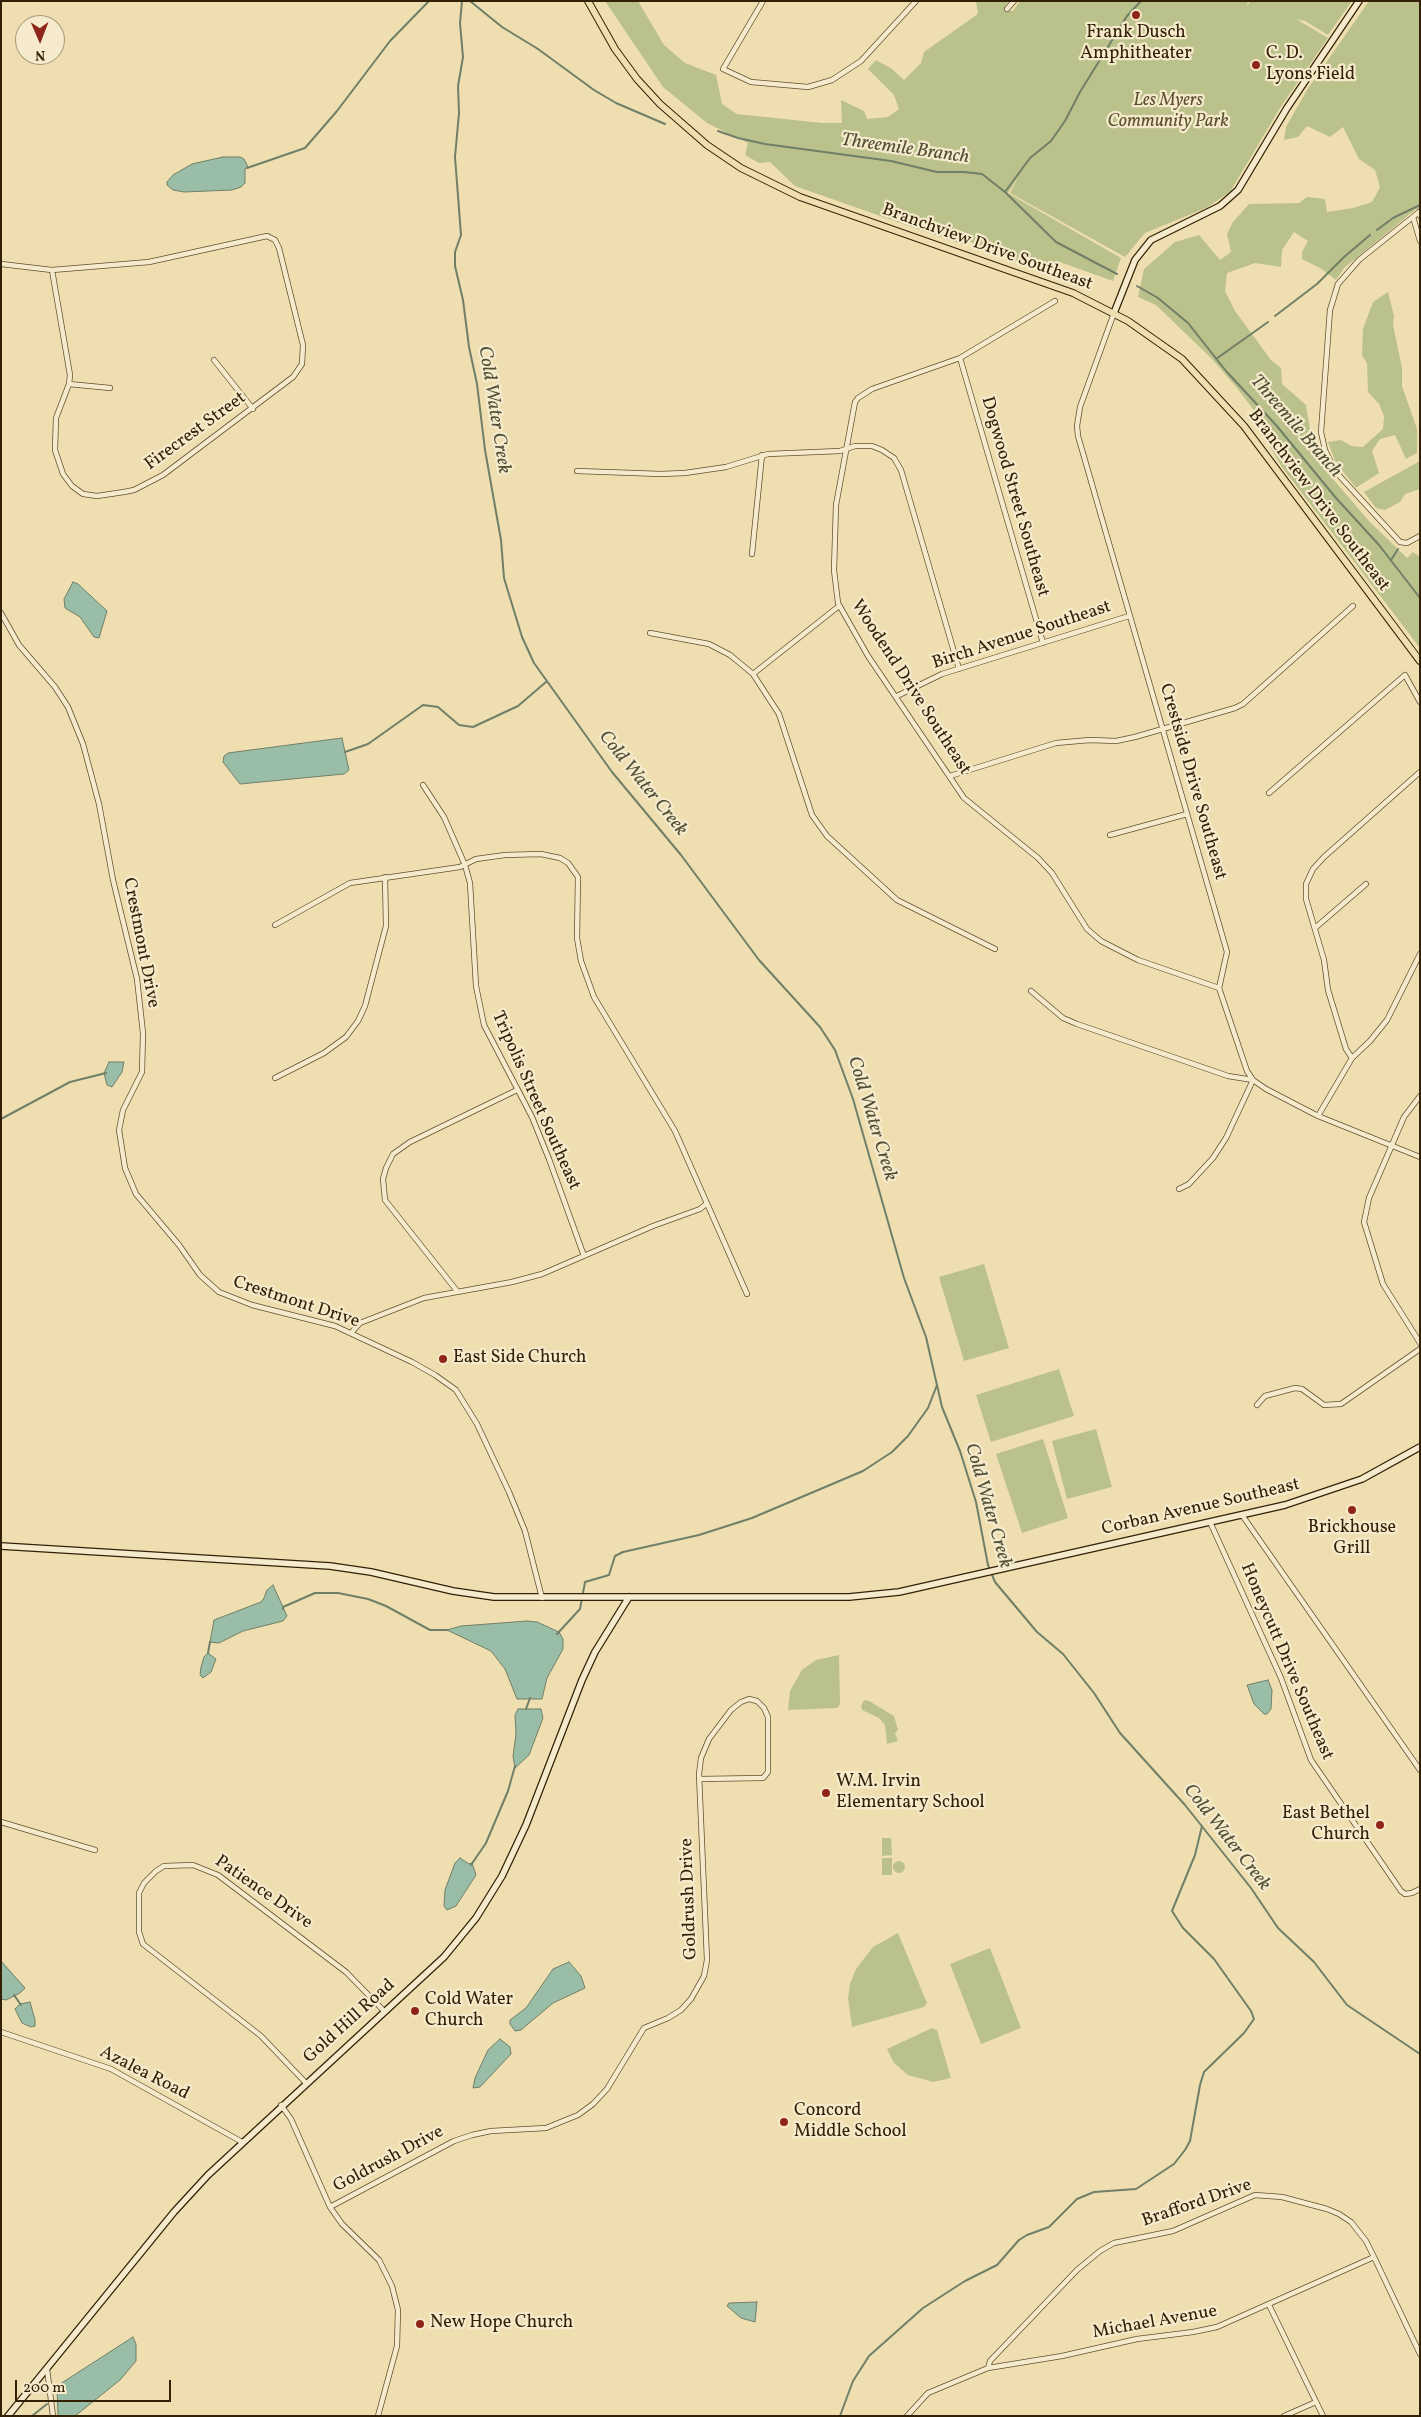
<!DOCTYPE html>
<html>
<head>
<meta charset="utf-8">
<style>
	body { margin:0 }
	#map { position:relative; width:1421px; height:2417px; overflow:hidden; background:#efdfb0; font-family:Vollkorn,serif }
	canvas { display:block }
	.frame { position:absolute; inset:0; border:2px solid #322106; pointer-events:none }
	.north { position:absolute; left:15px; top:15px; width:50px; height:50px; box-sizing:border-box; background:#f5eacc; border:1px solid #a79a7d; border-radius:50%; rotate:179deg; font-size:14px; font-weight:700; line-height:20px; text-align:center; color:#322106 }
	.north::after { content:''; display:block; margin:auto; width:18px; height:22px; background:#8f2418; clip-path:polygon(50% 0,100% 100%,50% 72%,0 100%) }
	.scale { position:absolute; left:15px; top:2380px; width:156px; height:22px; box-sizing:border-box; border:2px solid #322106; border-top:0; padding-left:6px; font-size:15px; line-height:18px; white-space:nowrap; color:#322106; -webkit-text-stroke:4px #f5eacc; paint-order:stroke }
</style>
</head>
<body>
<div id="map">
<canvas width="1421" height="2417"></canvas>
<div class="frame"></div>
<div class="north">N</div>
<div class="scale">200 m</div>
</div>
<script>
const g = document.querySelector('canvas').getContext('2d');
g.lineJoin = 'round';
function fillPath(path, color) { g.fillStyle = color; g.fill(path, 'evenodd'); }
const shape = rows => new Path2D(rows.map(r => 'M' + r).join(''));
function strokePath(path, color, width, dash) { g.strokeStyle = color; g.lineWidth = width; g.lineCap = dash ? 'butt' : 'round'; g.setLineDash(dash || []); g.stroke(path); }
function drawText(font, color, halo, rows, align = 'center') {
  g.font = font + ' Vollkorn,serif'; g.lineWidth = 4.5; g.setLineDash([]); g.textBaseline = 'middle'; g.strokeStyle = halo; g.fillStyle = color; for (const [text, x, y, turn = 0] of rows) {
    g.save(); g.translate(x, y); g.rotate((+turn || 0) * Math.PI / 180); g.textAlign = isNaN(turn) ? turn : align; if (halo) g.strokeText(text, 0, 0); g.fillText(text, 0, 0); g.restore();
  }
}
const green = shape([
	[605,1,638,1,664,45,685,63,716,75,722,104,737,114,822,123,842,123,841,100,864,111,867,119,888,117,899,109,894,95,868,69,876,60,892,69,904,80,921,63,924,52,975,16,978,13,976,1,1009,1,1005,6,1005,11,1013,11,1020,1,1248,1,1247,7,1250,1,1352,1,1328,35,1305,21,1296,19,1328,38,1280,108,1230,192,1206,208,1145,233,1125,257,1010,193,1018,178,1008,193,1121,258,1113,281,1057,261,1051,266,1034,267,989,252,969,241,963,245,795,186,770,162,759,163,745,155,748,143,707,123,663,87],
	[1369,1,1420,1,1420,211,1416,209,1344,268,1336,280,1320,268,1302,259,1302,252,1308,241,1294,232,1282,250,1281,267,1255,263,1227,273,1225,291,1235,311,1271,360,1281,368,1282,384,1306,405,1310,429,1326,471,1369,521,1407,558,1413,552,1420,557,1420,648,1282,467,1262,434,1253,409,1237,388,1212,359,1156,305,1138,297,1144,269,1175,242,1199,235,1220,260,1231,252,1227,234,1233,222,1249,204,1299,203,1307,197,1325,199,1327,212,1353,208,1372,202,1380,187,1375,170,1359,159,1343,127,1330,137,1307,126,1298,137,1284,140,1286,127,1307,90],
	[1388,292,1394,316,1393,325,1402,368,1402,386,1417,429,1417,453,1406,459,1395,435,1380,439,1372,451,1379,473,1356,488,1335,461,1328,442,1341,440,1351,446,1363,447,1383,429,1384,416,1379,404,1368,392,1367,363,1362,355,1363,329,1373,302],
	[1420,461,1420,489,1405,494,1400,502,1385,510,1376,508,1364,492],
	[984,1264,1009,1348,964,1361,939,1277],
	[1059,1369,1074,1416,991,1442,976,1395],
	[1096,1429,1112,1487,1067,1499,1052,1441],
	[1043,1439,1068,1518,1022,1533,996,1454],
	[839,1655,840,1704,837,1708,788,1710,790,1691,802,1670,816,1660],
	[864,1700,869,1701,894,1716,898,1730,895,1733,898,1741,887,1744,885,1725,879,1718,862,1710,861,1706],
	[882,1838,891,1838,892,1855,882,1856],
	[882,1858,892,1858,892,1875,882,1875],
	'893 1867a6 6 0 1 1 12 0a6 6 0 1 1-12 0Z',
	[898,1933,927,2003,924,2007,852,2027,848,1998,850,1984,856,1969,873,1947],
	[990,1948,1021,2028,981,2044,950,1964],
	[932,2028,937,2030,951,2078,933,2082,908,2075,894,2063,887,2049]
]);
const water = shape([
	[223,157,240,157,244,159,248,167,245,169,245,183,241,187,232,190,184,192,173,190,167,185,167,182,173,175,192,164,223,157],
	[73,582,78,584,107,611,99,638,94,637,80,617,65,608,64,599,73,582],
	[342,738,349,770,344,774,240,784,223,762,224,756,228,753,342,738],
	[109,1062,124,1062,122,1072,112,1087,107,1085,104,1073,109,1062],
	[273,1585,287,1616,283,1621,243,1631,219,1643,210,1642,214,1620,261,1602,264,1598,267,1590,273,1585],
	[527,1621,537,1622,559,1632,563,1639,563,1649,547,1678,542,1699,517,1699,505,1669,491,1651,447,1630,461,1626,527,1621],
	[208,1653,216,1659,211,1672,203,1678,200,1675,201,1667,204,1657,208,1653],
	[1268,1680,1272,1690,1271,1709,1267,1714,1264,1714,1254,1704,1247,1685,1268,1680],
	[518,1709,541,1709,543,1718,529,1755,515,1768,513,1756,516,1734,515,1715,518,1709],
	[460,1858,469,1864,472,1863,476,1875,456,1906,447,1910,444,1906,445,1890,455,1863,460,1858],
	[1,1961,25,1988,20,1993,6,2000,1,1999,1,1961],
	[569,1962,581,1976,585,1988,553,2003,521,2030,515,2031,510,2024,510,2020,526,2008,553,1969,569,1962],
	[30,2002,35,2020,35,2026,31,2027,22,2023,15,2009,20,2004,30,2002],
	[500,2039,510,2047,511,2054,480,2087,473,2088,475,2078,488,2050,500,2039],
	[757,2302,755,2322,741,2318,727,2306,729,2303,757,2302],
	[133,2337,136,2344,136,2361,120,2380,75,2416,58,2416,57,2386,133,2337]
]);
const stream = shape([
	[462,1,460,23,463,57,458,86,459,113,455,157,461,235,455,252,455,266,463,300,469,347,477,384,485,450,501,540,504,578,522,637,534,663,612,772,681,855,759,960,820,1027,835,1050,853,1099,904,1278,926,1337,942,1407,960,1451,976,1502,988,1565,995,1582,1037,1632,1063,1654,1094,1693,1120,1733,1185,1805,1251,1888,1278,1928,1314,1962,1347,2005,1420,2054],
	[470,1,502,27,538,49,594,90,616,103,665,124],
	[718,131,738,138,765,144,891,161,937,172,964,172,982,174,1005,192,1056,242,1117,274],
	[247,168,305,148,337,111,390,41,429,1],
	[1005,192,1030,158,1051,141,1065,121,1080,92,1127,16,1141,1],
	[1377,230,1393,218,1420,205],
	[1137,286,1158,298,1188,323,1226,371,1276,425,1336,498,1379,545,1420,598],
	[1275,316,1317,284,1344,257,1370,235],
	[1216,359,1268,322],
	[1391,560,1398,549],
	[345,752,368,744,423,705,438,707,459,725,473,727,518,706,546,682],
	[1,1119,70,1082,106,1073],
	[283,1609,283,1607,315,1593,338,1593,368,1599,386,1606,430,1630,448,1630],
	[557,1634,580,1609,585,1582,609,1575,615,1556,623,1552,699,1535,752,1518,863,1471,892,1452,908,1436,928,1408,937,1385],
	[208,1653,210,1642],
	[526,1709,530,1698],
	[471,1865,486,1843,508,1791,515,1766],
	[14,1995,21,2005],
	[32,2416,47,2404],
	[840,2416,853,2381,869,2356,923,2308,965,2281,997,2265,1019,2240,1027,2235,1049,2227,1077,2199,1094,2192,1136,2189,1174,2164,1185,2150,1190,2141,1200,2085,1204,2072,1244,2033,1254,2019,1251,2011,1214,1959,1183,1928,1172,1911,1195,1855,1202,1826]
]);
const street = shape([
	[763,1,723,69,751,82,808,87,832,80,861,61,916,1],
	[1007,9,1014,1],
	[1420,216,1419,212,1359,260,1338,284,1330,310,1321,432,1325,450,1335,471,1400,542,1407,543,1420,536],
	[1413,217,1420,241],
	[1,264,52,270,149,262,267,236,275,240,279,248,303,345,302,364,293,377,163,475,134,490,124,492,97,496,83,494,72,486,63,474,55,450,56,418,69,384,70,375,52,270],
	[1055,301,960,358,872,389,858,398,855,402,836,505,834,570,838,603,868,656,964,798,1038,858,1052,873,1087,929,1101,941,1138,960,1219,988],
	[1114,313,1080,407,1077,426,1078,436,1227,952,1219,988,1247,1071,1253,1080,1266,1089,1318,1116,1420,1157],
	[960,358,1043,643],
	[214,360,253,409],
	[69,384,110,388],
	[577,471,661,474,685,473,726,467,768,454,840,451,855,446,872,446,882,450,894,458,901,470,959,669],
	[752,554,762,455],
	[1,613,19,645,55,687,68,707,83,744,99,804,113,880,137,979,143,1033,142,1072,123,1110,119,1130,125,1168,136,1194,179,1245,200,1275,219,1292,252,1305,335,1326,412,1362,435,1375,456,1390,477,1424,509,1492,525,1531,542,1598],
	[650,633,709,644,730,655,753,674,779,714,812,815,827,836,897,900,995,949],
	[753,674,839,606],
	[897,696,942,674,1129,616],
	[950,776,1056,743,1090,740,1116,741,1135,737,1235,708,1243,704,1353,606],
	[423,785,444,817,465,865,470,883,476,986,484,1025,532,1117,549,1159,584,1256],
	[1269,793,1405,675,1420,702],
	[1110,835,1187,814],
	[275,925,350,883,460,867,476,859,505,855,541,854,560,858,568,863,578,877,577,938,581,961,594,997,675,1131,747,1294],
	[1315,928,1366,884],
	[1031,991,1063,1018,1077,1024,1228,1076,1253,1080,1226,1138,1213,1158,1189,1184,1179,1189],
	[1352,1058,1346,1049,1328,990,1324,960,1306,899,1306,884,1313,869,1324,857,1420,772],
	[275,1078,324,1053,346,1037,358,1021,365,1006,386,926,385,877],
	[1420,1096,1404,1117,1369,1198,1364,1222,1383,1284,1420,1343],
	[1318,1116,1352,1058,1370,1041,1387,1020,1420,954],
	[457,1291,385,1200,383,1179,386,1168,393,1154,410,1142,517,1090],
	[351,1333,360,1323,424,1298,512,1282,542,1274,653,1226,700,1209,706,1204],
	[1257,1405,1265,1396,1295,1388,1302,1389,1324,1405,1341,1404,1420,1349],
	[1242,1515,1420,1770],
	[1210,1522,1281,1678,1311,1760,1401,1891,1405,1894,1412,1893,1420,1889],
	[1,1822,95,1850],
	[1,2032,111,2069,242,2142],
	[306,2083,261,2036,143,1944,139,1932,139,1893,144,1883,156,1871,164,1866,193,1865,218,1875,346,1972,385,2012],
	[281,2105,291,2119,330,2207,342,2224,379,2260,392,2286,398,2310,397,2346,378,2416],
	[330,2207,454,2141,472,2135,491,2131,546,2128,578,2115,593,2104,607,2089,644,2028,668,2018,681,2010,691,1999,704,1976,707,1960,699,1774,701,1758,709,1739,731,1710,741,1702,749,1699,757,1701,764,1708,768,1717,768,1772,763,1778,699,1779],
	[1269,2305,1323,2416],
	[988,2368,990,2361,1077,2270,1100,2251,1114,2243,1173,2231,1255,2195,1282,2197,1327,2209,1339,2214,1351,2222,1366,2241,1374,2257,1420,2354],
	[47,2369,53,2416],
	[907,2416,928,2393,988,2368,1062,2356,1137,2339,1193,2332,1217,2327,1374,2257],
	[1284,2416,1316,2402]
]);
const secondary = shape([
	[1114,313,1135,260,1151,240,1220,206,1238,190,1287,108,1359,1],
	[1,1546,330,1566,371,1572,453,1591,494,1597,849,1597,899,1592,1285,1505,1362,1479,1420,1447],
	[8,2416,174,2212,208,2175,444,1957,476,1918,502,1876,526,1825,582,1680,595,1652,629,1597]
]);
const primary = shape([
	[588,1,615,49,637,79,660,104,707,145,741,168,800,197,1073,293,1128,321,1182,359,1244,426,1420,661]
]);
const markers = [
	[1136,15,5,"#8f2418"],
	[1256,65,5,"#8f2418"],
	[443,1359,5,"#8f2418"],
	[1352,1510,5,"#8f2418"],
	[826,1793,5,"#8f2418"],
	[1380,1825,5,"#8f2418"],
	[415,2011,5,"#8f2418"],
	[784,2122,5,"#8f2418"],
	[420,2324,5,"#8f2418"]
];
const poiNames = [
	["Frank Dusch",1136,34,"center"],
	["Amphitheater",1136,55,"center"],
	["C. D.",1266,55],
	["Lyons Field",1266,76],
	["East Side Church",453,1359],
	["Brickhouse",1352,1529,"center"],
	["Grill",1352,1550,"center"],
	["W.M. Irvin",836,1783],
	["Elementary School",836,1804],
	["East Bethel",1370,1815,"right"],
	["Church",1370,1836,"right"],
	["Cold Water",425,2001],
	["Church",425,2022],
	["Concord",794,2112],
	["Middle School",794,2133],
	["New Hope Church",430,2324]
];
const parkNames = [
	["Les Myers",1168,102],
	["Community Park",1168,123]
];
const streetNames = [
	["Branchview Drive Southeast",987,248,20],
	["Firecrest Street",196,432,-36],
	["Dogwood Street Southeast",1014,497,74],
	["Branchview Drive Southeast",1318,501,53],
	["Birch Avenue Southeast",1022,636,-18],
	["Woodend Drive Southeast",910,688,57],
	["Crestside Drive Southeast",1192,782,74],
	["Crestmont Drive",140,943,79],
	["Tripolis Street Southeast",535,1101,66],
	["Crestmont Drive",296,1303,18],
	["Corban Avenue Southeast",1201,1508,-13],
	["Honeycutt Drive Southeast",1286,1662,67],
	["Patience Drive",263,1893,35],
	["Goldrush Drive",690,1899,-92],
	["Gold Hill Road",350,2022,-42],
	["Azalea Road",144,2074,27],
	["Goldrush Drive",389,2160,-28],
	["Brafford Drive",1197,2204,-19],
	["Michael Avenue",1155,2323,-10]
];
const waterNames = [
	["Threemile Branch",905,150,8],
	["Cold Water Creek",493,410,81],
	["Threemile Branch",1295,427,49],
	["Cold Water Creek",642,784,51],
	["Cold Water Creek",871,1119,73],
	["Cold Water Creek",987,1506,74],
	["Cold Water Creek",1226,1838,52]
];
fillPath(green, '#bbc18a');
fillPath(water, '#9abda8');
strokePath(water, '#707f67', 1);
strokePath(stream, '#707f67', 2);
strokePath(street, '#615030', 6);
strokePath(secondary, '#322106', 8);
strokePath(primary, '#322106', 8);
strokePath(street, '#f5eacc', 4.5);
strokePath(secondary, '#f5eacc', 5.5);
strokePath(primary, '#efdfb0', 6);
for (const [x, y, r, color] of markers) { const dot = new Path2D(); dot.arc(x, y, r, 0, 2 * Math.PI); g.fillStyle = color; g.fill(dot); strokePath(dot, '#f5eacc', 2); }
drawText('18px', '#322106', '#f5eacc', poiNames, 'left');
drawText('italic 18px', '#5b512e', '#f5eacc', parkNames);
drawText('18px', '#322106', '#f5eacc', streetNames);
drawText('italic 19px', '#515037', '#f5eacc', waterNames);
</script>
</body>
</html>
